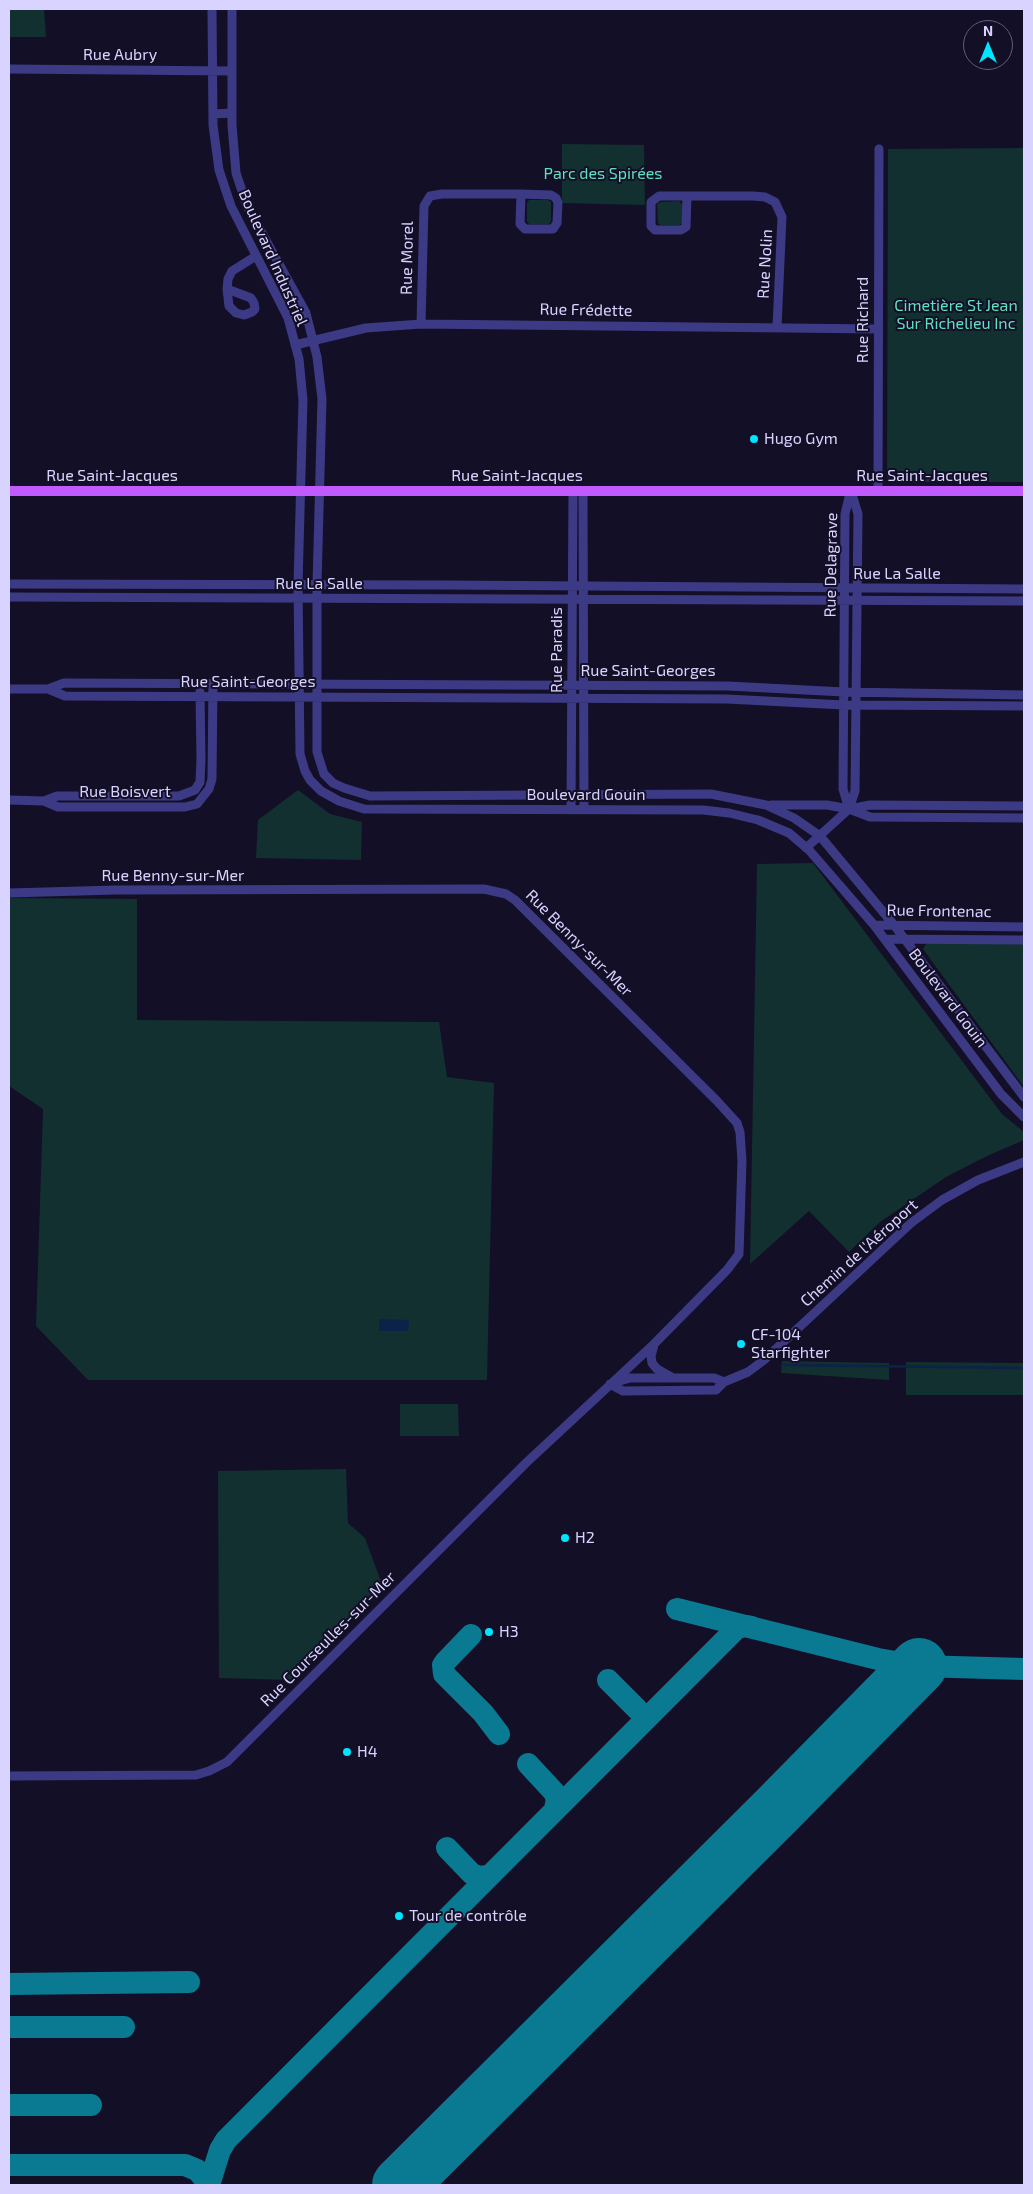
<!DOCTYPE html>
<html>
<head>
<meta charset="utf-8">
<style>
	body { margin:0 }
	#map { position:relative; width:1033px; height:2194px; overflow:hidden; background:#130f26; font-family:"Exo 2",sans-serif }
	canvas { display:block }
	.frame { position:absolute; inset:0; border:10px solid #d9d4ff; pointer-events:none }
	.north { position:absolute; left:963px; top:20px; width:50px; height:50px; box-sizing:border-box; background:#130f26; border:1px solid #625e7d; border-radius:50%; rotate:0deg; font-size:14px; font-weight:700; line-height:20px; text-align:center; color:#d9d4ff }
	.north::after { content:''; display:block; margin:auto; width:18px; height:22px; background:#00e5ff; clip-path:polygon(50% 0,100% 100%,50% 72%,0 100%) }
</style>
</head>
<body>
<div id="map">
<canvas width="1033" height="2194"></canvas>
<div class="frame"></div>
<div class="north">N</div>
</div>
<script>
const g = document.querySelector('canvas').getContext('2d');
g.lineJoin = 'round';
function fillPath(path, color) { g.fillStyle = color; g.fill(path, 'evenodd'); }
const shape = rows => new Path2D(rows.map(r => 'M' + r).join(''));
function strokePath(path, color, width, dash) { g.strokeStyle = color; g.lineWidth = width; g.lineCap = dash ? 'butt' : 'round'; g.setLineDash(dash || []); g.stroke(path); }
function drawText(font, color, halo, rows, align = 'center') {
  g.font = font + ' "Exo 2",sans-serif'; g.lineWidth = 4; g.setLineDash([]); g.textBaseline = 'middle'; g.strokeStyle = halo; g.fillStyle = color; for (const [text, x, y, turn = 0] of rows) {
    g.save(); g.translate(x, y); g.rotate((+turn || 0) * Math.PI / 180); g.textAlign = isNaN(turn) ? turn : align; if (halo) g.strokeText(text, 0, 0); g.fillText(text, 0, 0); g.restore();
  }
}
const green = shape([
	[9,9,44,9,46,37,9,37],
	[562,144,644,145,645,205,562,203],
	[1024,148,1024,482,887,482,888,149],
	[529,200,548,200,551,202,551,221,549,224,529,224,527,221,527,203],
	[679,201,682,204,682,223,679,225,660,225,658,223,657,204,660,202],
	[298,790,330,814,362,822,361,860,256,858,258,820],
	[813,863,1002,1114,1024,1132,1024,1140,987,1156,946,1177,880,1222,849,1252,809,1211,750,1264,757,864],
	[9,898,137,899,137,1020,439,1022,447,1077,494,1083,487,1380,88,1380,36,1326,43,1109,9,1086],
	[930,937,1024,941,1024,1087,923,949],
	[782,1361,889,1363,889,1380,781,1373],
	[906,1362,1024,1363,1024,1395,906,1395],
	[400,1404,458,1404,459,1436,400,1436],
	[346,1469,348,1523,365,1538,383,1587,293,1680,219,1678,218,1471]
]);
const water = shape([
	[379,1319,409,1320,408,1331,379,1331]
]);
const stream = shape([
	[782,1365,1024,1368]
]);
const taxiway = shape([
	[677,1609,878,1659,919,1666,1024,1669],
	[471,1635,446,1661,443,1665,444,1674,483,1713,499,1734],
	[608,1680,637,1709],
	[528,1764,554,1792,557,1799,555,1809],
	[447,1848,472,1874,480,1877,488,1876],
	[9,1984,189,1982],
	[9,2027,124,2027],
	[9,2105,91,2105],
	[9,2165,185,2165,197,2170,204,2178,206,2185],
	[209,2185,220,2150,226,2140,727,1638,737,1628,747,1626,752,1627]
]);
const runway = shape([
	[400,2185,776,1811,919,1666]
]);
const minor = shape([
	[212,9,213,125,219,170,231,206,288,318,299,359,303,400,298,585,300,754,305,771,310,780,321,791,339,801,364,809,703,810,729,813,758,820,789,833,809,850,874,925,1001,1094,1024,1117],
	[232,9,232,125,236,173,247,206,306,313,317,357,322,399,317,584,317,752,324,774,333,783,344,788,370,796,711,794,766,805,794,818,820,836,894,925,1024,1097],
	[9,69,231,71],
	[213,114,232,113],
	[687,196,686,227,681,230,655,230,651,226,651,202,659,196,753,196,765,197,775,202,782,217,777,327],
	[227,289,251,298,254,303,255,309,252,312,244,315,236,313,229,306,227,289,228,279,232,271,256,256],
	[421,324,424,206,430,196,442,194,521,194,551,195,556,198,558,203,557,223,553,229,525,229,520,224,521,194],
	[295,345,366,328,421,324,878,329],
	[583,491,584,810],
	[878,491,879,149],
	[9,584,446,585,1024,589],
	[9,597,1024,601],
	[9,689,48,689,64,683,728,686,844,692,1024,695],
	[48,689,65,696,727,699,844,705,1024,706],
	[9,800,44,801,57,796,179,796,195,790,200,782,201,759,200,692],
	[44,801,58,807,185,807,197,804,209,789,212,779,213,684],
	[771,805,827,805,849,809,870,817,1024,818],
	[849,809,843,789,845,514,850,493],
	[849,809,870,805,1024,806],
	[571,810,573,491],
	[806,848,849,809,855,791,858,514,851,491],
	[9,893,116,890,484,889,506,894,515,900,717,1101,737,1123,740,1132,742,1161,739,1254,727,1270,654,1344,527,1462,227,1762,209,1771,196,1775,9,1776],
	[874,925,1024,927],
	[885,939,1024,940],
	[654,1345,651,1356,652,1363,657,1369,673,1378],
	[613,1383,630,1378,714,1378,724,1382],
	[610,1384,623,1391,716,1390,724,1382,748,1372,764,1360,911,1223,942,1200,978,1180,1024,1162]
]);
const major = shape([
	[9,491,1024,491]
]);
const markers = [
	[754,439,5,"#00e5ff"],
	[741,1344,5,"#00e5ff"],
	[565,1538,5,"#00e5ff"],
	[489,1632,5,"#00e5ff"],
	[347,1752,5,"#00e5ff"],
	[399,1916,5,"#00e5ff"]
];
const streetNames = [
	["Rue Aubry",120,55],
	["Boulevard Industriel",273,258,66],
	["Rue Morel",407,258,-89],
	["Rue Nolin",765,264,-87],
	["Rue Frédette",586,310,1],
	["Rue Richard",863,320,-90],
	["Rue Saint-Jacques",112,476],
	["Rue Saint-Jacques",517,476],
	["Rue Saint-Jacques",922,476],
	["Rue Delagrave",831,565,-89],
	["Rue La Salle",897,574],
	["Rue La Salle",319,584],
	["Rue Paradis",557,650,-90],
	["Rue Saint-Georges",648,671],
	["Rue Saint-Georges",248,682],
	["Rue Boisvert",125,792],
	["Boulevard Gouin",586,795],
	["Rue Benny-sur-Mer",173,876],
	["Rue Frontenac",939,911,1],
	["Rue Benny-sur-Mer",579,943,45],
	["Boulevard Gouin",948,998,53],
	["Chemin de l'Aéroport",859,1253,-42],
	["Rue Courseulles-sur-Mer",328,1639,-45]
];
const parkNames = [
	["Parc des Spirées",603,174],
	["Cimetière St Jean",956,306],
	["Sur Richelieu Inc",956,324]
];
const poiNames = [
	["Hugo Gym",764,439],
	["CF-104",751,1335],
	["Starfighter",751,1353],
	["H2",575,1538],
	["H3",499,1632],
	["H4",357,1752],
	["Tour de contrôle",409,1916]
];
fillPath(green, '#12302f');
fillPath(water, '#0c2248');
strokePath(stream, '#0c2248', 2.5);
strokePath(taxiway, '#0a7a92', 22);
strokePath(runway, '#0a7a92', 56);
strokePath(minor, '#3d3a85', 9);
strokePath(major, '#c25bff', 10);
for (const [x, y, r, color] of markers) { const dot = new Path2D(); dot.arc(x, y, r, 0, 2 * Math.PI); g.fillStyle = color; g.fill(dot); strokePath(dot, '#130f26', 2); }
drawText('16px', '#d9d4ff', '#130f26', streetNames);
drawText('16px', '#5fe0c0', '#130f26', parkNames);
drawText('16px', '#d9d4ff', '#130f26', poiNames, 'left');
</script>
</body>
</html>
